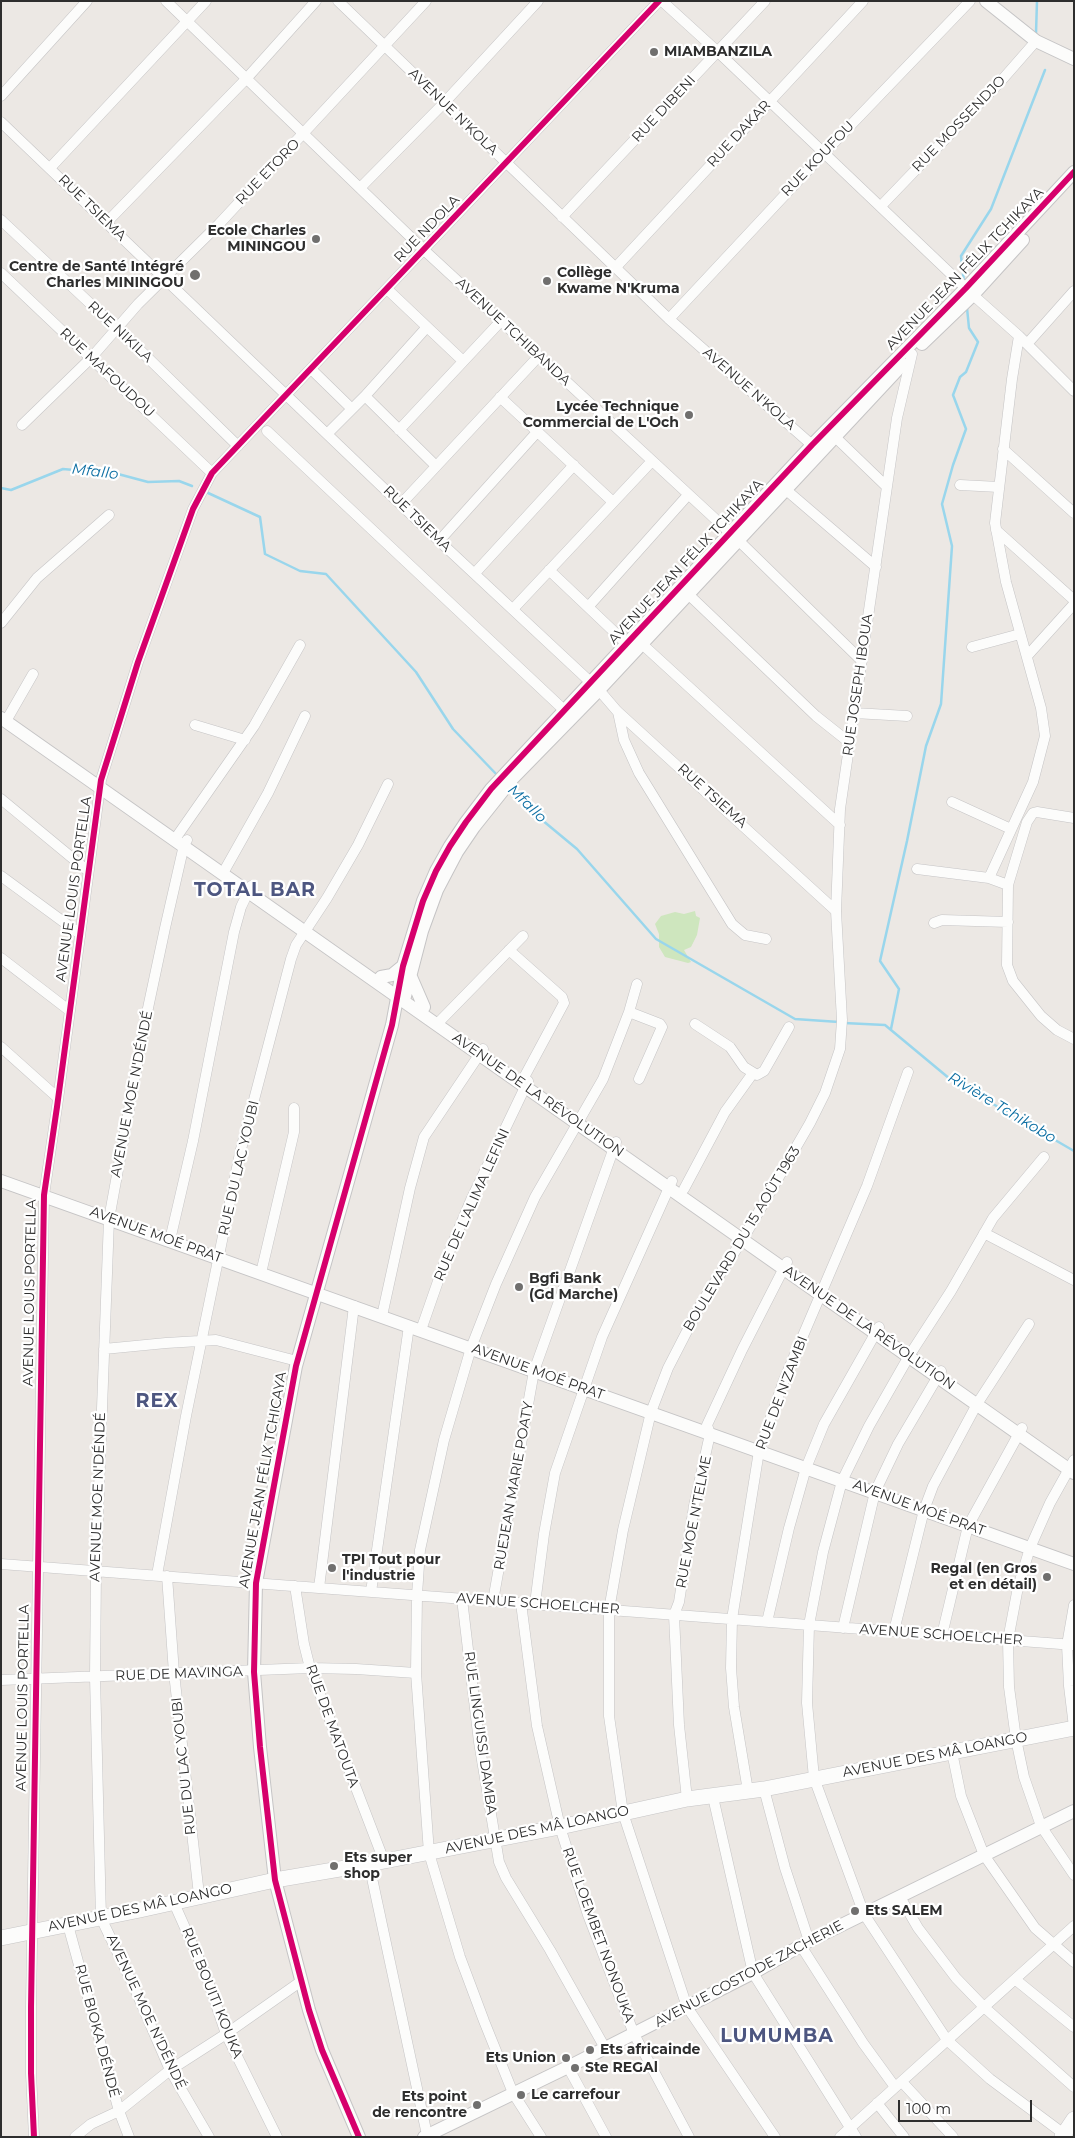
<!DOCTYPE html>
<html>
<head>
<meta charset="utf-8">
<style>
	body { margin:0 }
	#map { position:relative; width:1075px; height:2138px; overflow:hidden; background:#ece8e4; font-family:Montserrat,sans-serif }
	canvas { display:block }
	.frame { position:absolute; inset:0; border:2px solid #2e2e2e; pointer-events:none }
	.scale { position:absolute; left:898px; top:2100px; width:134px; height:22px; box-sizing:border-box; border:2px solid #2e2e2e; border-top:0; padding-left:6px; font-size:15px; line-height:18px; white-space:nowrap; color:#2e2e2e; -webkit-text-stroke:4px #fff; paint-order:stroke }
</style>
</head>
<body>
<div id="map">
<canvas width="1075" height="2138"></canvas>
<div class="frame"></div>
<div class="scale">100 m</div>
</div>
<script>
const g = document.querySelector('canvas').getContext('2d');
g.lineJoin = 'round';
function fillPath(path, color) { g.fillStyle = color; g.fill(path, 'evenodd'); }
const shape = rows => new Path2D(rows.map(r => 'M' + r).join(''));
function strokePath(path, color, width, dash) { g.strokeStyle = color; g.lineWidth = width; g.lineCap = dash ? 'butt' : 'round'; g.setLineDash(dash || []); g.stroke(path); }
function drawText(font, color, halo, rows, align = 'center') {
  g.font = font + ' Montserrat,sans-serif'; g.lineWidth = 4.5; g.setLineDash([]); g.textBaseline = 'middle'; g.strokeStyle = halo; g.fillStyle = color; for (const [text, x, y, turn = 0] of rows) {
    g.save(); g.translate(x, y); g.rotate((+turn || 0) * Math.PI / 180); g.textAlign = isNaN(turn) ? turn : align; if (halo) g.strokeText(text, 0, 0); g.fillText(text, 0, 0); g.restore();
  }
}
const green = shape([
	[695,911,696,916,700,918,697,935,691,947,684,950,691,962,688,963,665,957,659,947,659,934,655,924,661,916,675,912,684,914]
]);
const stream = shape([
	[1036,33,1037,1],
	[964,282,961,256,991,209,1045,70],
	[1,488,11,490,63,469,118,474,148,482,179,481,192,486],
	[206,492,260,517,265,554,300,571,326,574,416,672,453,729,498,776],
	[510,789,530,810,577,849,656,939,795,1019,839,1022],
	[844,1023,885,1025,950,1079,1074,1151],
	[891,1029,899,989,880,961,907,841,926,746,941,704,952,546,942,504,953,465,966,429,953,395,960,377,966,372,978,342,969,328,967,308]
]);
const minor = shape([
	[166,1,424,250,738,540,862,661],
	[338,1,669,319,812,445],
	[662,1,718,52,973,295,1019,336,1074,391],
	[1,96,87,1],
	[1,122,422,525,599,690,617,711,836,911],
	[50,168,206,1],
	[360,188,444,103,538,1],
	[881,206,1001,81,1036,41],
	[562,217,765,1],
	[1,220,145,355,238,446],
	[107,222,246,79,316,1],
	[616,267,863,1],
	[1,273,212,473],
	[387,289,463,361],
	[669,319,824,153,970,1],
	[1027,344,1074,291],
	[311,369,352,409],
	[365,396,436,466],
	[500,397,613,502],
	[22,425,91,358,138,304,219,224,426,1],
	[399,430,501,321],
	[267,431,564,710],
	[328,433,365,396,427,327],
	[831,433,886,486],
	[1003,449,1074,513],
	[960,485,999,487],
	[785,489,876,567],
	[401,504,538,357],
	[996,530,1074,600],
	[439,541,538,431],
	[549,570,627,644],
	[475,573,574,465],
	[688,594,816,716,850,743],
	[588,607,688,495],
	[513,609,652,461],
	[1,623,37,578,109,515],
	[642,644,840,825],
	[972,647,1020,634],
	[1028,655,1074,604],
	[618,712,624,740,639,773,732,924,745,935,766,939],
	[854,713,907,716],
	[6,721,33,674],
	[195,725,245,740],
	[1,799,88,871],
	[952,802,1011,829],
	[1074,818,1037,812,1033,813,1027,822,1008,885,1007,965,1013,981,1041,1016,1057,1030,1074,1039],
	[175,839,254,726,300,645],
	[187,840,184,845,165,928,144,1027,109,1219,96,1571,95,1677,101,1918,135,1989,170,2070,209,2137],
	[917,869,989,878,1008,885],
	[223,873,268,793,305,716],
	[1,876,80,934],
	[989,878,1033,782,1045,736,1041,708,1006,582,995,523,1012,379,1019,336],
	[934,923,942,920,1008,922],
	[509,950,562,997,564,1003,521,1083],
	[1,958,70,1011],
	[629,1012,660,1024,662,1027,639,1079],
	[437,1024,523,936],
	[695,1024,730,1047,744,1067,757,1075,764,1071,789,1027],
	[1,1047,58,1098],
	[1044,1157,993,1218,951,1291,909,1356,869,1426,842,1481,823,1552,809,1625,807,1703,814,1778,864,1914,947,2040,990,2079,1068,2137],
	[684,1189,725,1112,753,1073],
	[984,1233,1074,1280],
	[170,1240,193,1141,234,932,241,907,251,886],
	[261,1273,294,1132,294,1108],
	[382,1316,410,1188,424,1137,483,1049],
	[421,1330,444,1264,471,1200,528,1081],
	[104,1349,166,1343,216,1340,297,1361],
	[1074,1460,1050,1503,1030,1548,1018,1587,1008,1640,1009,1687,1016,1739,1024,1777,1041,1826,1074,1875],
	[1,1564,1074,1645],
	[157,1575,186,1416,240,1153,291,959,296,945,327,898,358,845,388,784],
	[167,1576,174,1673,199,1895],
	[295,1586,304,1644,310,1668,384,1861],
	[319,1588,354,1306],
	[371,1592,409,1326],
	[462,1599,479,1742,499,1862,506,1878,550,1950,605,2048],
	[493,1601,534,1371,616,1142],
	[521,1603,537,1726,560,1827,588,1915,634,2034,689,2137],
	[535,1604,544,1534,555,1473,602,1337,672,1181],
	[1074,1605,1067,1645,1069,1686,1074,1727],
	[767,1622,789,1528,806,1468,824,1424,879,1327],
	[843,1628,875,1492,898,1444,941,1371],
	[894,1631,924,1510,933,1486,977,1404,1029,1324],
	[942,1635,968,1526,1022,1428],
	[1,1680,310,1668,356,1669,416,1673],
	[952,1752,961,1796,984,1855,1035,1928,1074,1962],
	[764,1789,785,1868,809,1941],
	[748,1791,734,1707,731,1668,732,1619,759,1451,784,1380,867,1186,908,1072],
	[713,1797,753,1973,856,2137],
	[687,1799,679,1725,674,1615,679,1602,694,1506,710,1434,707,1425,742,1350,787,1262],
	[369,1864,427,2135],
	[900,1897,918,1928,956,1978,984,2007,1074,2087],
	[174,1903,206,1975,226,2034,277,2137],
	[68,1925,119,2111,129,2137],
	[801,1946,863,2043,895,2087],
	[1016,1980,1074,2027],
	[568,2067,606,2137],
	[902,2082,953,2137],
	[877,2103,904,2137],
	[34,2137,31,2073,31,2007,44,1195,57,1107,101,780,138,662,193,509,212,473,659,1],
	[75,2137,91,2124,119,2111,170,2070,226,2034,300,1982],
	[541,2137,513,2093,484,2021,460,1957,429,1853,416,1673,417,1595,420,1550,444,1440,471,1348,496,1284,535,1197,603,1079,629,1012,637,984],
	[775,2137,687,2007,623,1813,609,1716,609,1610,623,1530,651,1412,668,1368,702,1302,743,1239,810,1123,825,1093,840,1049,842,1020,836,911,840,809,897,418,912,354],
	[840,2137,1074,1926]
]);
const tertiary = shape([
	[986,1,1036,41,1074,59],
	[922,344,973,295,1023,240],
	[1,718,1074,1473],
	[381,977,392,975,403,966],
	[411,977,424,1007],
	[404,1000,422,931,437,890,457,852,474,827,513,778,599,690,903,364],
	[1,1181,1074,1564],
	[359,2137,322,2050,309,2010,275,1880,260,1747,254,1672,256,1583,296,1366,392,1025,403,966,423,901,436,871,450,846,466,822,491,789,812,445,966,288,1074,172],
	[424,2137,568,2067,753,1973,809,1941,1074,1811]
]);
const secondary = shape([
	[1,1938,140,1910,275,1880,369,1864,560,1827,687,1799,764,1789,1074,1728],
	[1062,2137,1074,2119]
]);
const cycleway = shape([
	[34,2137,31,2073,31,2007,44,1195,57,1107,101,780,138,662,193,509,212,473,659,1],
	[359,2137,322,2050,309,2010,275,1880,260,1747,254,1672,256,1583,296,1366,392,1025,403,966,423,901,436,871,450,846,466,822,491,789,812,445,966,288,1074,172]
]);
const markers = [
	[654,52,5,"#706f6e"],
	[316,239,5,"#706f6e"],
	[195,275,6,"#706f6e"],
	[547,281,5,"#706f6e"],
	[689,415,5,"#706f6e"],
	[519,1287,5,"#706f6e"],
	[332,1568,5,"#706f6e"],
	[1047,1577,5,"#706f6e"],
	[334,1866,5,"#706f6e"],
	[855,1911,5,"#706f6e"],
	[590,2050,5,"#706f6e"],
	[566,2058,5,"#706f6e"],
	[575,2068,5,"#706f6e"],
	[521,2095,5,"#706f6e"],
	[477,2105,5,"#706f6e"]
];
const poiNames = [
	["MIAMBANZILA",664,52],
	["Ecole Charles",306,231,"right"],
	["MININGOU",306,247,"right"],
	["Centre de Santé Intégré",184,267,"right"],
	["Charles MININGOU",184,283,"right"],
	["Collège",557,273],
	["Kwame N'Kruma",557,289],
	["Lycée Technique",679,407,"right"],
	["Commercial de L'Och",679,423,"right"],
	["Bgfi Bank",529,1279],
	["(Gd Marche)",529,1295],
	["TPI Tout pour",342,1560],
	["l'industrie",342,1576],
	["Regal (en Gros",1037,1569,"right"],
	["et en détail)",1037,1585,"right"],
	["Ets super",344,1858],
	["shop",344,1874],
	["Ets SALEM",865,1911],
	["Ets africainde",600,2050],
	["Ets Union",556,2058,"right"],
	["Ste REGAl",585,2068],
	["Le carrefour",531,2095],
	["Ets point",467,2097,"right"],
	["de rencontre",467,2113,"right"]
];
const streetNames = [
	["RUE DIBENI",664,109,-47],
	["AVENUE N'KOLA",453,112,44],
	["RUE MOSSENDJO",959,124,-46],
	["RUE DAKAR",739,134,-47],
	["RUE KOUFOU",818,159,-46],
	["RUE ETORO",268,172,-46],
	["RUE TSIEMA",92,208,44],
	["RUE NDOLA",427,229,-46],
	["AVENUE JEAN FÉLIX TCHIKAYA",965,269,-46],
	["RUE NIKILA",120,332,43],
	["AVENUE TCHIBANDA",513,332,43],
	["RUE MAFOUDOU",107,373,43],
	["AVENUE N'KOLA",749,389,41],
	["RUE TSIEMA",417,519,44],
	["AVENUE JEAN FÉLIX TCHIKAYA",686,562,-47],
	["RUE JOSEPH IBOUA",858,685,-82],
	["RUE TSIEMA",712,796,42],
	["AVENUE LOUIS PORTELLA",74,889,-82],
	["AVENUE MOE N'DÉNDÉ",132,1094,-79],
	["AVENUE DE LA RÉVOLUTION",538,1095,35],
	["RUE DU LAC YOUBI",239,1168,-77],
	["RUE DE L'ALIMA LEFINI",472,1205,-66],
	["AVENUE MOÉ PRAT",156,1235,20],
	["BOULEVARD DU 15 AOÛT 1963",742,1239,-59],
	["AVENUE LOUIS PORTELLA",30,1293,-89],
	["AVENUE DE LA RÉVOLUTION",869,1328,35],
	["AVENUE MOÉ PRAT",538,1372,20],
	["RUE DE N'ZAMBI",782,1393,-69],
	["AVENUE JEAN FÉLIX TCHICAYA",263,1480,-80],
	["RUEJEAN MARIE POATY",514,1486,-80],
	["AVENUE MOE N'DÉNDÉ",98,1497,-88],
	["AVENUE MOÉ PRAT",919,1508,20],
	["RUE MOE N'TELME",694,1522,-79],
	["AVENUE SCHOELCHER",538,1604,4],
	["AVENUE SCHOELCHER",941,1635,4],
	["RUE DE MAVINGA",179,1674,-2],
	["AVENUE LOUIS PORTELLA",23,1698,-89],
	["RUE DE MATOUTA",332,1726,70],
	["RUE LINGUISSI DAMBA",480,1733,82],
	["AVENUE DES MÂ LOANGO",935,1755,-11],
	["RUE DU LAC YOUBI",184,1766,-96],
	["AVENUE DES MÂ LOANGO",537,1830,-12],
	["AVENUE DES MÂ LOANGO",140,1908,-12],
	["RUE LOEMBET NONOUKA",598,1935,70],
	["AVENUE COSTODE ZACHERIE",749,1974,-28],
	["RUE BOUITI KOUKA",212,1993,68],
	["AVENUE MOE N'DÉNDÉ",146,2012,65],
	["RUE BIOKA DÉNDÉ",97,2031,75]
];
const waterNames = [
	["Mfallo",95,472,7],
	["Mfallo",527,804,44],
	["Rivière Tchikobo",1002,1108,31]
];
const districtNames = [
	["TOTAL BAR",255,890],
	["REX",157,1401],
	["LUMUMBA",777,2036]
];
fillPath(green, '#cee6be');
strokePath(stream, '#99d6ec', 2.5);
strokePath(minor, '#c5c4c5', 11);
strokePath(tertiary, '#c5c4c5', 14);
strokePath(secondary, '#c5c4c5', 16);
strokePath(minor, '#fcfcfb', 10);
strokePath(tertiary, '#fcfcfb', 12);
strokePath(secondary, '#fcfcfb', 15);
strokePath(cycleway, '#d6006c', 6);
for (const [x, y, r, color] of markers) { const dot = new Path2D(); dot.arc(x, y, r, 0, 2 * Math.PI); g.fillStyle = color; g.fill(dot); strokePath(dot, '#fff', 2); }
drawText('bold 14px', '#2e2e2e', '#fff', poiNames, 'left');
drawText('14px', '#2e2e2e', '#fff', streetNames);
drawText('italic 15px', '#0d6fa3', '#fff', waterNames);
g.letterSpacing = '1px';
drawText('bold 19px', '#4d5680', '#fff', districtNames);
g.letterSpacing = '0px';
</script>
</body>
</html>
